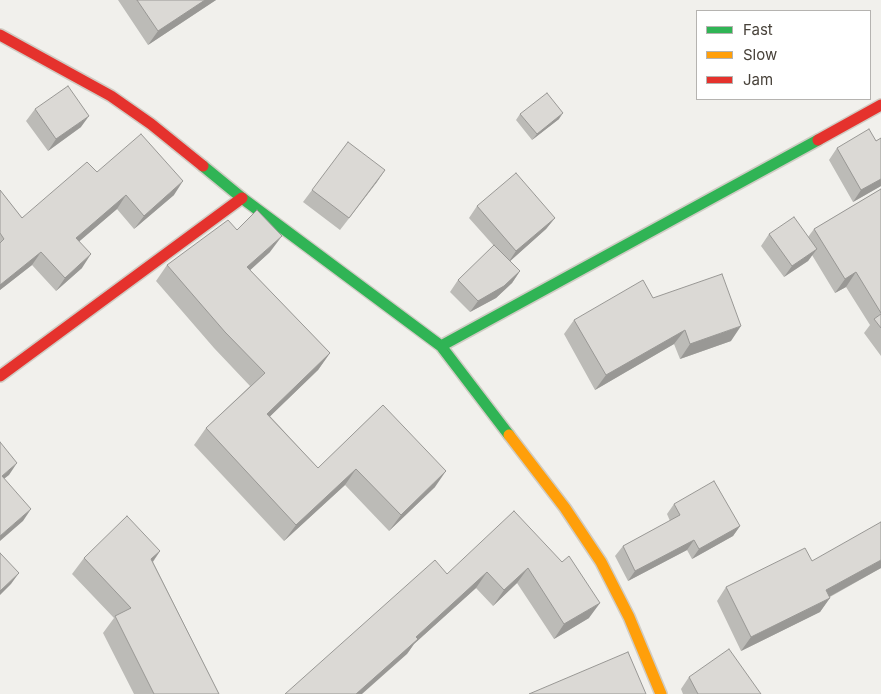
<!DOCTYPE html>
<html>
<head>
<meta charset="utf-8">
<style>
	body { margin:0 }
	#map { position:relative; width:881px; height:694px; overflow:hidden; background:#f1f0ec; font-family:Inter,sans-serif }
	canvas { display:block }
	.legend { position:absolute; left:696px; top:10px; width:175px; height:90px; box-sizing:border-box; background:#fff; border:1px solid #b5b3b0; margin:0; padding:6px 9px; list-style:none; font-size:15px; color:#474139 }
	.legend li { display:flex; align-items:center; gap:10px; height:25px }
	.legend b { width:25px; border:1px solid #b5b3b0 }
</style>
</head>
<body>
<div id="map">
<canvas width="881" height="694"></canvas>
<ul class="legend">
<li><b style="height:6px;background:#30b455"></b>Fast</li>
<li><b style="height:6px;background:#ff9f0a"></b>Slow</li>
<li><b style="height:6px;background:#e5322d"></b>Jam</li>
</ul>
</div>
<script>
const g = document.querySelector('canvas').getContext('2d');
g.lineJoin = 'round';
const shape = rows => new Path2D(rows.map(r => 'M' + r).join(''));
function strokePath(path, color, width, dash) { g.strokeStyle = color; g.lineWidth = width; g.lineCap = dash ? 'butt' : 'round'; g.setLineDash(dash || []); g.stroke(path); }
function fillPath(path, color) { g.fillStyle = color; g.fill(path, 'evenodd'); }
const fast = shape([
	[203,166,242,198,441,346,509,435],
	[441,346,818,140]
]);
const slow = shape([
	[509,435,565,508,601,562,629,617,661,694]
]);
const jam = shape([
	[0,35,111,96,151,124,203,166],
	[818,140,881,105],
	[0,376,242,198]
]);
const wall = shape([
	[118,0,216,0,148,45],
	[35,109,81,127,48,151,26,121],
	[520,114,559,119,532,140,516,120],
	[881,138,881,186,853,202,829,160,837,148,876,141],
	[385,170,340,230,303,202,312,190],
	[97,172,174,195,134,229,117,209,79,241,82,268,56,291,32,265,0,290,0,190,22,218],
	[881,189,881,356,864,333,870,325,846,287,835,293,812,255,808,261,784,277,761,246,769,234,808,237,814,229],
	[477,206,555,218,546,229,510,261,520,271,512,283,496,298,470,312,450,292,458,280,494,246,469,218],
	[270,252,250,270,330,353,318,370,270,416,318,468,383,405,435,487,389,531,345,485,284,541,194,445,206,428,250,386,214,348,156,281,167,265],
	[653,298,731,341,680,359,674,344,595,390,564,334,574,320],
	[674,504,740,526,733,536,692,559,687,550,628,581,615,556,623,546,670,521,667,514],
	[160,551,153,562,219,694,134,694,103,633,114,618,72,574,84,558],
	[812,561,881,568,830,597,820,612,741,651,717,601,726,587],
	[562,562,589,618,554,639,517,583,493,606,476,588,414,644,407,654,447,574],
	[689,677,761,694,683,694,681,689]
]);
const shadedWall = shape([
	[205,0,216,0,148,45,158,31],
	[563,113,559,119,532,140,537,134],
	[89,116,81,127,48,151,56,139],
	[385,170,377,182,340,230],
	[881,179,881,186,853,202,861,190],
	[183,181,174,195,134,229,144,216],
	[126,195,117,209,67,252,76,238],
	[555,218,546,229,508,263,516,251],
	[282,236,270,252,235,284,247,267],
	[817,249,808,261,784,277,792,266],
	[41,252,32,265,0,290,0,285],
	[91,254,82,268,56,291,65,278],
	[520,271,512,283,496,298,470,312,478,301],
	[856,272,846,287,835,293,845,279],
	[741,326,731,341,680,359,690,344],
	[685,330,674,344,595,390,606,375],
	[330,353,318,370,256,430,267,414],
	[17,463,9,475,0,482,2,476],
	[356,469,345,485,284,541,296,525],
	[446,471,435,487,389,531,401,515],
	[31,509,23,521,0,541,0,536],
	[740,526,733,536,692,559,699,549],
	[694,540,687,550,628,581,635,571],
	[160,551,149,567,151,559],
	[881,560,881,568,816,604,826,590],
	[528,568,517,583,493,606,504,590],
	[487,572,476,588,414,644,407,654,362,694,356,694,416,637],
	[19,573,11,584,0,595,0,591],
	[830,598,820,612,741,651,751,637],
	[600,603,589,618,554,639,564,624]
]);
const building = shape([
	[137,0,205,0,158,31,137,0],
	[68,86,89,116,56,139,35,109,68,86],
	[547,93,563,113,537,134,520,114,547,93],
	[869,129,876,141,881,138,881,179,861,190,837,148,869,129],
	[141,134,183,181,144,216,126,195,76,238,91,254,65,278,41,252,0,285,0,243,4,239,0,233,0,190,22,218,87,162,97,172,141,134],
	[348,142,385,170,349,218,312,190,348,142],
	[516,173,555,218,516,251,477,206,516,173],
	[881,189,881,313,856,272,845,279,814,229,881,189],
	[257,210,282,236,247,267,330,353,267,414,318,468,383,405,446,471,401,515,356,469,296,525,206,428,265,373,225,332,167,265,228,220,237,230,257,210],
	[794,217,817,249,792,266,769,234,794,217],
	[494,245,520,271,504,286,478,301,458,280,494,245],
	[722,274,741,326,690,344,685,330,606,375,574,320,643,280,653,298,722,274],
	[881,314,881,328,874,319,881,314],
	[0,442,17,463,2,476,31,509,0,536,0,442],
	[714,481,740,526,699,549,694,540,635,571,623,546,680,515,674,504,714,481],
	[514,511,562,562,569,556,600,603,564,624,528,568,504,590,487,572,416,637,418,639,356,694,285,694,435,560,447,574,514,511],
	[127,516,160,551,151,559,219,694,154,694,115,616,131,608,84,558,127,516],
	[881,522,881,560,826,590,830,598,751,637,726,587,805,548,812,561,881,522],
	[0,553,19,573,0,591,0,553],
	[729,649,761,694,698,694,689,677,729,649],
	[628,652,646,694,529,694,628,652]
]);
strokePath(fast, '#d0ccc4', 14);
strokePath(slow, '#d0ccc4', 14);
strokePath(jam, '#d0ccc4', 14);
strokePath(fast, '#30b455', 11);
strokePath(slow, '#ff9f0a', 11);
strokePath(jam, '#e5322d', 11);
fillPath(wall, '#bcbbb7');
fillPath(shadedWall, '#999895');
fillPath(building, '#dbd9d5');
strokePath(building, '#999895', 1);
</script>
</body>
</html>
